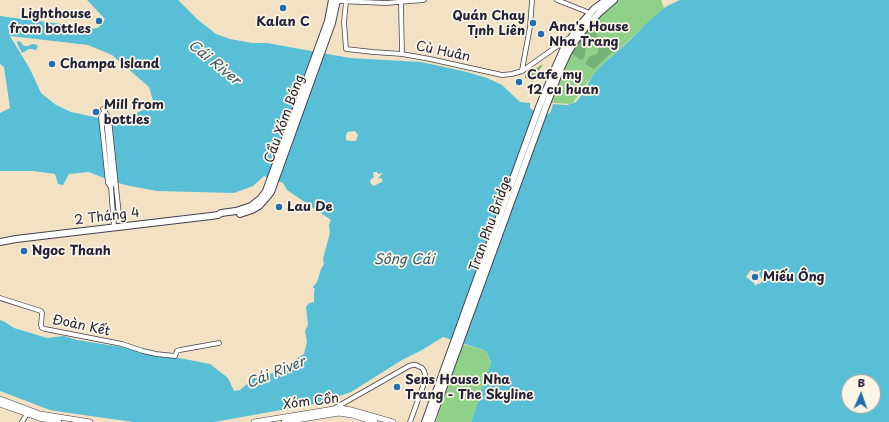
<!DOCTYPE html>
<html>
<head>
<meta charset="utf-8">
<style>
	body { margin:0 }
	#map { position:relative; width:889px; height:422px; overflow:hidden; background:#f2e2c3; font-family:"Playpen Sans",sans-serif }
	canvas { display:block }
	.north { position:absolute; left:841px; top:374px; width:40px; height:40px; box-sizing:border-box; background:#fcf5e5; border:1px solid #a5a1a1; border-radius:50%; rotate:2deg; font-size:11px; font-weight:700; line-height:16px; text-align:center; color:#22223b }
	.north::after { content:''; display:block; margin:auto; width:14px; height:18px; background:#1f6fb2; clip-path:polygon(50% 0,100% 100%,50% 72%,0 100%) }
</style>
</head>
<body>
<div id="map">
<canvas width="889" height="422"></canvas>
<div class="north">B</div>
</div>
<script>
const g = document.querySelector('canvas').getContext('2d');
g.lineJoin = 'round';
function fillPath(path, color) { g.fillStyle = color; g.fill(path, 'evenodd'); }
const shape = rows => new Path2D(rows.map(r => 'M' + r).join(''));
function strokePath(path, color, width, dash) { g.strokeStyle = color; g.lineWidth = width; g.lineCap = dash ? 'butt' : 'round'; g.setLineDash(dash || []); g.stroke(path); }
function drawText(font, color, halo, rows, align = 'center') {
  g.font = font + ' "Playpen Sans",sans-serif'; g.lineWidth = 3.5; g.setLineDash([]); g.textBaseline = 'middle'; g.strokeStyle = halo; g.fillStyle = color; for (const [text, x, y, turn = 0] of rows) {
    g.save(); g.translate(x, y); g.rotate((+turn || 0) * Math.PI / 180); g.textAlign = isNaN(turn) ? turn : align; if (halo) g.strokeText(text, 0, 0); g.fillText(text, 0, 0); g.restore();
  }
}
const green = shape([
	[619,0,661,0,664,8,602,65,593,75,572,104,552,103,570,56,594,20],
	[462,344,486,351,491,364,471,422,436,422]
]);
const forest = shape([
	[592,23,598,37,595,42,590,41,587,43,586,47,585,55,584,58,581,60,571,53,578,42],
	[603,39,607,41,618,41,621,44,594,69,585,64,590,56,596,55,598,52,599,44],
	[543,64,532,82,531,80,525,78,525,75]
]);
const water = shape([
	[87,0,178,0,197,19,216,34,230,39,252,43,267,43,350,58,421,62,463,71,487,78,502,85,520,102,530,103,530,108,539,114,545,115,550,113,552,108,553,104,567,105,576,102,580,97,593,75,602,65,630,40,649,21,664,8,669,5,680,0,889,0,889,422,471,422,491,363,486,351,443,337,422,350,402,360,351,392,334,398,320,403,214,422,133,422,62,412,50,410,0,391,0,320,5,322,14,328,47,338,64,336,77,340,127,348,210,364,228,378,234,391,240,390,256,376,274,373,304,354,307,342,305,331,308,325,306,307,309,303,314,302,314,292,315,289,313,287,317,282,321,269,324,264,323,259,325,251,330,233,329,225,331,220,287,190,283,183,264,176,253,186,234,193,157,191,125,185,106,179,89,172,69,174,63,185,58,184,55,174,33,171,0,171,0,113,10,108,4,67,0,64,0,16,77,26,88,29,98,28,105,19],
	[10,36,88,45,112,55,149,87,154,104,135,114,99,118,71,112,56,105,41,93,30,69],
	[355,131,358,135,356,141,350,141,346,140,346,136,347,132],
	[374,172,377,172,378,174,383,173,378,178,381,178,383,181,374,186,371,184,370,180,374,177,373,173],
	[751,270,756,272,760,270,761,270,759,275,763,280,761,283,757,284,756,286,755,285,754,283,746,277,747,275],
	[849,382,873,382,873,406,849,406],
	[18,41,21,42,22,44,24,46,28,46,32,44,35,44,38,46,36,50,31,49,29,49,22,53,17,43]
]);
const minor = shape([
	[557,0,590,13],
	[337,1,386,3,424,0],
	[346,2,344,22,346,49,373,52,402,54,430,59,502,75,512,74,522,71,569,38],
	[401,3,402,54],
	[522,70,530,27,532,0],
	[103,109,109,119,119,215,114,218],
	[103,113,101,117,108,183,111,187],
	[103,114,106,117,112,184,111,187,114,227],
	[0,298,41,311,42,313,41,325,42,328,45,329,122,344,143,351,156,354,175,356,177,351,180,350,219,343],
	[335,408,409,366,413,365,416,365,422,368,424,371,426,378,410,422],
	[22,422,27,414]
]);
const tertiary = shape([
	[0,399,40,414,90,422],
	[0,404,39,418,59,422],
	[254,422,340,408,351,410,393,422],
	[284,422,339,413,352,415,375,422]
]);
const primary = shape([
	[240,214,252,210,259,206,267,197,271,192,332,23,337,0],
	[0,242,16,239,211,216,218,215,221,213,236,211,251,206,261,198,266,191,328,21,332,0],
	[425,422,539,107,556,66,564,48,580,25,594,9,606,0],
	[431,422,545,109,561,68,568,53,576,40,585,28,599,13,614,0]
]);
const markers = [
	[283,8,4,"#1f6fb2"],
	[99,21,4,"#1f6fb2"],
	[533,23,4,"#1f6fb2"],
	[541,34,4,"#1f6fb2"],
	[52,64,4,"#1f6fb2"],
	[519,82,4,"#1f6fb2"],
	[96,112,4,"#1f6fb2"],
	[279,207,4,"#1f6fb2"],
	[24,251,4,"#1f6fb2"],
	[755,277,4,"#1f6fb2"],
	[397,387,4,"#1f6fb2"]
];
const poiNames = [
	["Lighthouse",91,14,"right"],
	["from bottles",91,29,"right"],
	["Quán Chay",525,16,"right"],
	["Tịnh Liên",525,31,"right"],
	["Kalan C",283,22,"center"],
	["Ana's House",549,27],
	["Nha Trang",549,42],
	["Champa Island",60,64],
	["Cafe my",527,75],
	["12 cu huan",527,90],
	["Mill from",104,105],
	["bottles",104,120],
	["Lau De",287,207],
	["Ngoc Thanh",32,251],
	["Miếu Ông",763,277],
	["Sens House Nha",405,380],
	["Trang - The Skyline",405,395]
];
const streetNames = [
	["Cù Huân",443,52,12],
	["Cầu Xóm Bóng",285,119,-70],
	["2 Tháng 4",107,217,-7],
	["Tran Phu Bridge",491,224,-70],
	["Đoàn Kết",81,326,12],
	["Xóm Cồn",311,402,-7]
];
const waterNames = [
	["Cái River",214,63,39],
	["Sông Cái",404,260],
	["Cái River",276,373,-22]
];
fillPath(green, '#90d189');
fillPath(forest, '#74b375');
fillPath(water, '#58bfd6');
strokePath(minor, '#413f4f', 5.5);
strokePath(tertiary, '#413f4f', 6);
strokePath(primary, '#413f4f', 8);
strokePath(minor, '#fff', 4);
strokePath(tertiary, '#fff', 5);
strokePath(primary, '#fff', 6);
for (const [x, y, r, color] of markers) { const dot = new Path2D(); dot.arc(x, y, r, 0, 2 * Math.PI); g.fillStyle = color; g.fill(dot); strokePath(dot, '#fcf5e5', 1.5); }
drawText('bold 13px', '#22223b', '#fcf5e5', poiNames, 'left');
drawText('13px', '#22223b', '#fcf5e5', streetNames);
drawText('italic 14px', '#355971', '#fcf5e5', waterNames);
</script>
</body>
</html>
